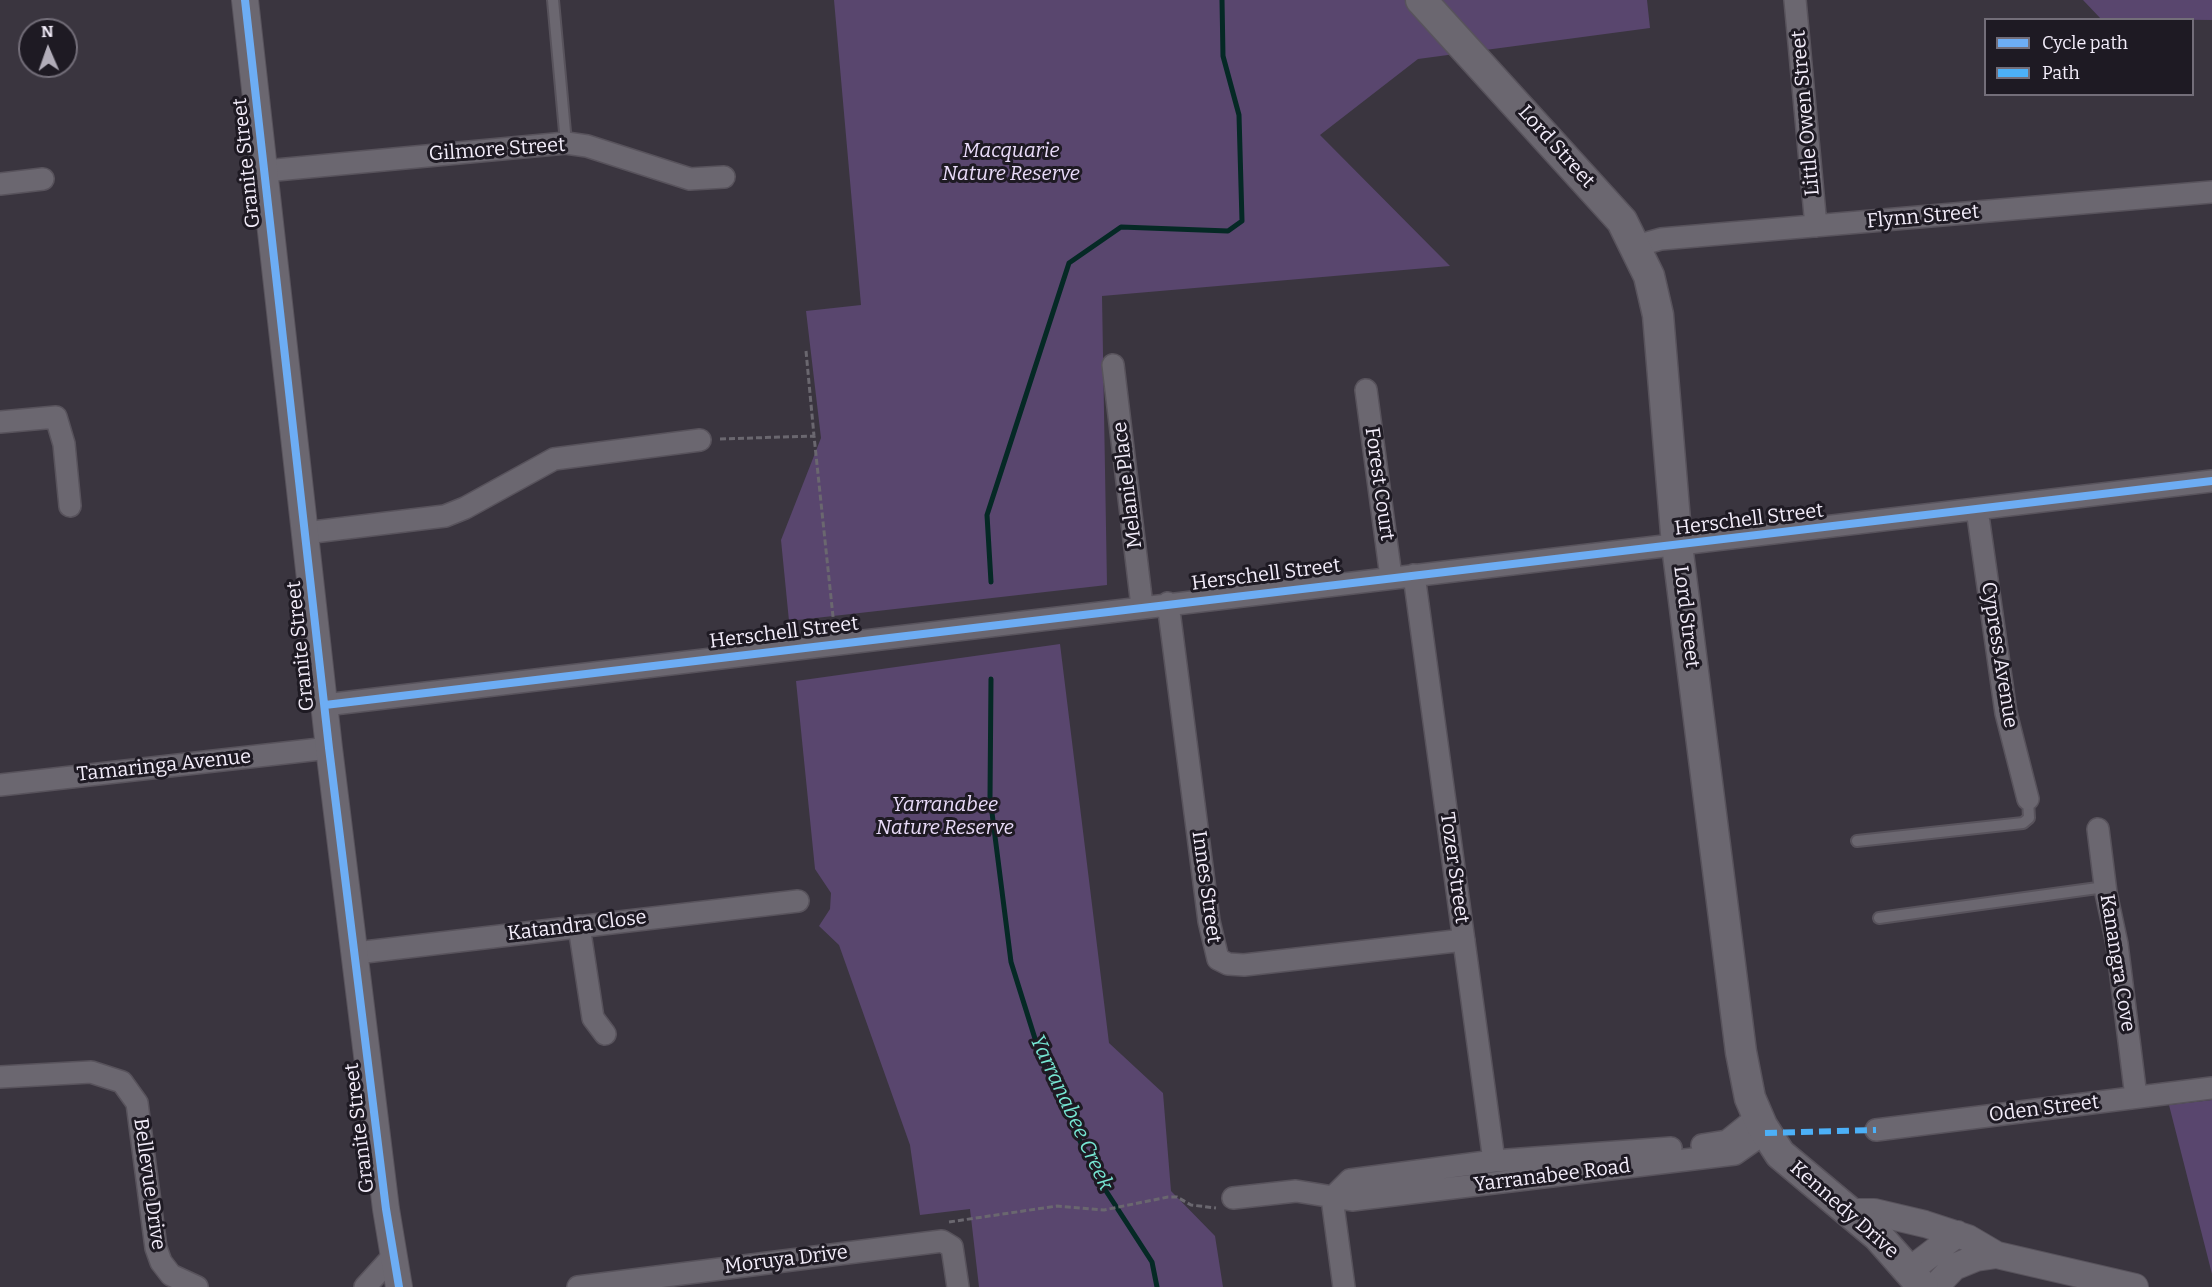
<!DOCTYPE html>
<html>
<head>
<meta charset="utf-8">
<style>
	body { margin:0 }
	#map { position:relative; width:2212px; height:1287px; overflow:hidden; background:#3a353f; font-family:Bitter,serif }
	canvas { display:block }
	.legend { position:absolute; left:1984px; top:18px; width:210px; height:78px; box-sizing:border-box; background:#1e1a23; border:2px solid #736e79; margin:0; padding:8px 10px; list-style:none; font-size:18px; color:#f3edfa }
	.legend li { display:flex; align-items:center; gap:12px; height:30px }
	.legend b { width:30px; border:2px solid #736e79 }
	.north { position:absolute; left:18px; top:18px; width:60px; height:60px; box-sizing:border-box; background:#1e1a23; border:2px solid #736e79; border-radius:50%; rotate:358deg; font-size:16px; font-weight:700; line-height:24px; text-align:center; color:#f3edfa }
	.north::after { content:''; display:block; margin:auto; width:21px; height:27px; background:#b2adb9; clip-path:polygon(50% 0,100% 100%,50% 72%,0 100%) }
</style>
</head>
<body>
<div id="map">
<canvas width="2212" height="1287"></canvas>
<ul class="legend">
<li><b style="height:8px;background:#6dadf4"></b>Cycle path</li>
<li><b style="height:8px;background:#4cb0f7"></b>Path</li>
</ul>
<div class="north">N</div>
</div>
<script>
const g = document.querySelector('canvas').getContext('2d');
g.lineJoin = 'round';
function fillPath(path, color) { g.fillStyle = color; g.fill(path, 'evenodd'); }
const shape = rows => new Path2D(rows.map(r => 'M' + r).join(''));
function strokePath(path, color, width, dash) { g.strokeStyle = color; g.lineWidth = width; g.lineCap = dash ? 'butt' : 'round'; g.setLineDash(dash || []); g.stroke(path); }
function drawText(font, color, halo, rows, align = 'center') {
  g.font = font + ' Bitter,serif'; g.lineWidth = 6; g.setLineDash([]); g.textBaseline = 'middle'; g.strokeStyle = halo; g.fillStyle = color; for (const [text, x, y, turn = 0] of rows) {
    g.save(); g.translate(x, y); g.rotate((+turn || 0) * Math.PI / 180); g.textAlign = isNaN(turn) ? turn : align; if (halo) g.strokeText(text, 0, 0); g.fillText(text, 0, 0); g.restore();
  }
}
const green = shape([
	[834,0,1647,0,1650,28,1418,59,1320,135,1450,266,1102,296,1107,585,789,621,781,540,821,438,806,311,861,305],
	[2083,0,2212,0,2212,20,2101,19],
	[1060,644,1109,1043,1163,1093,1171,1191,1215,1236,1223,1287,979,1287,970,1209,920,1215,910,1145,839,945,819,926,830,909,831,893,815,869,796,681],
	[2212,1100,2212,1274,2169,1105]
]);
const stream = shape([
	[991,582,987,515,1069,263,1121,227,1228,231,1242,221,1239,115,1223,56,1222,0],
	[991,679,990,797,1011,962,1042,1061,1097,1177,1152,1262,1157,1287]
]);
const path = shape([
	[806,351,814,436],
	[720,439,814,436,834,626],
	[949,1222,1057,1206,1104,1210,1168,1197,1177,1197,1191,1205,1216,1208]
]);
const service = shape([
	[553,0,566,143],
	[1857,841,2023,823,2029,818,2028,799],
	[1879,918,2105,887]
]);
const minor = shape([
	[1795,0,1816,226],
	[265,171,566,143,587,146,690,179,724,177],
	[0,184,43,179],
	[1636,246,1661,239,2212,192],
	[1113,365,1142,606],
	[1366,390,1391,577],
	[0,422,56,417,64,444,70,506],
	[1977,509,2006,713,2028,799],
	[305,533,445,516,465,508,554,459,700,440],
	[1414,575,1494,1161],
	[1168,603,1209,921,1218,959,1228,964,1244,965,1464,940],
	[325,705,2212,481],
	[0,785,329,748],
	[2098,829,2106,893,2117,944,2136,1097],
	[579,926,593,1018,605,1034],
	[356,953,798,901],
	[0,1077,91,1072,122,1082,137,1103,156,1248,161,1262,171,1275,197,1287],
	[1876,1130,2212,1088],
	[1702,1145,1727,1141,1757,1117],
	[1233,1198,1296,1191,1352,1200,1735,1154,1765,1133],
	[1332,1198,1350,1180,1494,1161,1671,1148],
	[1332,1198,1344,1287],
	[365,1287,394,1255],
	[578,1287,942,1241,952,1247,958,1287]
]);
const tertiary = shape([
	[245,0,329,748,386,1209,399,1287],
	[1850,1212,1874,1212,1925,1224,1968,1238,1997,1255,2135,1287],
	[1910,1270,1957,1234],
	[1935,1287,1954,1267,1976,1258,1997,1255]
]);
const secondary = shape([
	[1421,0,1622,221,1649,276,1658,315,1677,545,1741,1052,1750,1098,1762,1126,1780,1154,1878,1236,1923,1287]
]);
const quiet = shape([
	[1765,1133,1876,1130]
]);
const cycleway = shape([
	[245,0,329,748,386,1209,399,1287],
	[325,705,2212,481]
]);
const streetNames = [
	["Little Owen Street",1806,113,-95],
	["Lord Street",1556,147,48],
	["Gilmore Street",497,150,-4],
	["Granite Street",247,163,-96],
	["Flynn Street",1923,217,-5],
	["Forest Court",1379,484,82],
	["Melanie Place",1128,485,-97],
	["Herschell Street",1749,520,-7],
	["Herschell Street",1266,575,-7],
	["Lord Street",1686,617,83],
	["Herschell Street",784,633,-7],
	["Granite Street",301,646,-96],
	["Cypress Avenue",1999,655,81],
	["Tamaringa Avenue",164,766,-6],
	["Tozer Street",1454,868,82],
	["Innes Street",1206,887,82],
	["Katandra Close",577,926,-7],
	["Kanangra Cove",2117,963,81],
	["Oden Street",2044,1109,-7],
	["Granite Street",360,1128,-97],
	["Yarranabee Road",1552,1176,-7],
	["Bellevue Drive",149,1184,82],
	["Kennedy Drive",1844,1210,41],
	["Moruya Drive",786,1260,-7]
];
const parkNames = [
	["Macquarie",1011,151],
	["Nature Reserve",1011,174],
	["Yarranabee",945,805],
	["Nature Reserve",945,828]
];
const waterNames = [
	["Yarranabee Creek",1071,1113,65]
];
fillPath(green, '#59466e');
strokePath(stream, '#052925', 5);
strokePath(service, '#58535c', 14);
strokePath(minor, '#58535c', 24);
strokePath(tertiary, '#58535c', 28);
strokePath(secondary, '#58535c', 33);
strokePath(path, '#6a676f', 3, [6, 3]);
strokePath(service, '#6b6770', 10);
strokePath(minor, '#6b6770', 21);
strokePath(tertiary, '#6b6770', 26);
strokePath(secondary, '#6b6770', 30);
strokePath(quiet, '#4cb0f7', 6, [12, 6]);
strokePath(cycleway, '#6dadf4', 8);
drawText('20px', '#f3edfa', '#1e1a23', streetNames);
drawText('italic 20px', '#eadcfa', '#1e1a23', parkNames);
drawText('italic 21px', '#76e6d3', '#1e1a23', waterNames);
</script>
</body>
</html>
